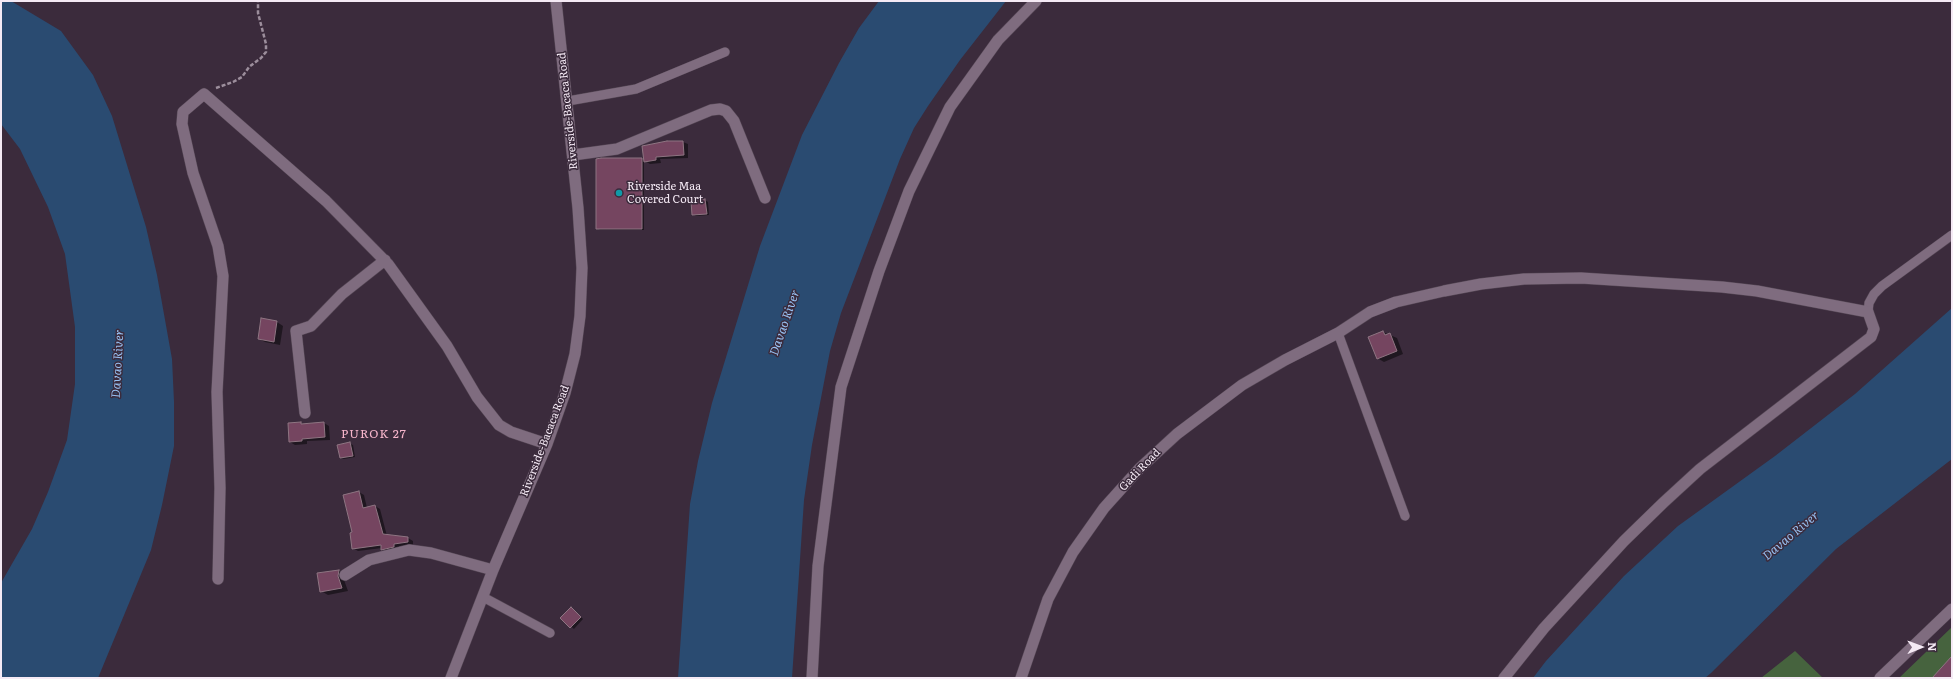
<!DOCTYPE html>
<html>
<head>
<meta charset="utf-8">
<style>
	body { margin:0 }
	#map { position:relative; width:1953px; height:679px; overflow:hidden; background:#3b2b3c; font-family:Literata,serif }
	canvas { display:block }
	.frame { position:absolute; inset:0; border:2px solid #f5eaf5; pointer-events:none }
	.north { position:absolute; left:1901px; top:627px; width:40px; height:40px; -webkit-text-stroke:3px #3b2b3c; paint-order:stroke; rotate:89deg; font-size:11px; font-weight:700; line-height:16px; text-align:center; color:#f5eaf5 }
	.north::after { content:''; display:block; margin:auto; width:14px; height:18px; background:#f5eaf5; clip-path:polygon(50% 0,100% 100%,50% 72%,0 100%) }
</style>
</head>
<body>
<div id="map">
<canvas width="1953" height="679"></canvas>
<div class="frame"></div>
<div class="north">N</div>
</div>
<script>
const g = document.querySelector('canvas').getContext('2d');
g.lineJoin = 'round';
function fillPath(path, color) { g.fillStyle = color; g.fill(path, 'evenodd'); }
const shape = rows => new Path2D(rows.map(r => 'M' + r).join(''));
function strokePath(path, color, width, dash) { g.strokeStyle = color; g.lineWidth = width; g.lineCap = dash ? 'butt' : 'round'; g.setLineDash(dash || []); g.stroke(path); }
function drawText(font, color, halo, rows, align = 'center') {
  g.font = font + ' Literata,serif'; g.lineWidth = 3; g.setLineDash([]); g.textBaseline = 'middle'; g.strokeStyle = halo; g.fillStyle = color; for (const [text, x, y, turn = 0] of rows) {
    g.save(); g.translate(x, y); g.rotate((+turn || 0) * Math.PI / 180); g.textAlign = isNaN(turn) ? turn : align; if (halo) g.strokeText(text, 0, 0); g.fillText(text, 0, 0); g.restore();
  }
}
const green = shape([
	[1952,627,1952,678,1899,678],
	[1795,651,1823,678,1761,678]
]);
const water = shape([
	[1,1,11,1,61,31,93,75,112,116,146,227,157,275,172,359,174,402,174,446,162,505,151,550,98,678,1,678,1,583,32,529,48,492,67,440,75,384,75,327,65,254,48,207,20,149,1,124],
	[879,1,1006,1,960,60,928,106,914,128,900,159,841,313,830,351,812,445,804,500,792,678,678,678,690,504,698,461,712,403,760,246,802,135,839,63,859,28],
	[1952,308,1952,459,1836,549,1711,673,1705,678,1533,678,1546,661,1624,576,1678,526,1775,456,1855,394]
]);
const shadow = shape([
	[683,142,688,144,688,158,660,159,661,163,650,164,645,161],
	[641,159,644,161,644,230,600,230,597,228],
	[705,200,708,202,709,215,696,216,693,214,692,202],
	[277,322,283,326,280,345,265,342,259,339],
	[1383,332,1397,338,1403,354,1384,362,1377,358],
	[324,423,329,426,330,440,307,441,307,444,295,445,290,442,289,424],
	[350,444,353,445,355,457,344,459,341,458],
	[359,492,364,495,367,508,375,506,380,509,387,536,408,538,413,541,413,545,399,546,399,549,386,552,382,548,358,551,353,548,353,533],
	[339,571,345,574,344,580,348,591,328,595,321,591,318,574],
	[574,610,583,619,574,629,561,618]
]);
const building = shape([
	[667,141,683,141,684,155,656,157,656,160,644,162,642,146,667,141],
	[601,158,642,158,642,229,596,229,596,159,601,158],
	[705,199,707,214,692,215,691,201,705,199],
	[261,318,277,321,274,342,258,339,261,318],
	[1383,331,1385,335,1390,333,1397,351,1377,359,1368,337,1383,331],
	[301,422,301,424,324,422,325,437,302,439,302,441,289,442,288,423,301,422],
	[350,442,353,456,340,458,337,445,350,442],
	[359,491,363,508,375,505,383,534,408,537,408,542,394,544,394,547,381,550,381,545,352,549,350,533,352,532,343,495,359,491],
	[339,570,338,576,342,588,320,592,317,573,339,570],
	[571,607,581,617,570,628,560,618,571,607],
	[1952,656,1952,678,1932,678,1952,656]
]);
const path = shape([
	[216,88,233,82,242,77,249,67,261,58,266,52,266,44,258,13,258,1]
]);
const service = shape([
	[568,101,636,89,725,52],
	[1868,312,1869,303,1874,294,1882,286,1952,235],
	[1338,333,1405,516],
	[483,597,550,633]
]);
const minor = shape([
	[573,155,617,149,711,110,720,109,726,111,734,121,765,198],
	[305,413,296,331,311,326,342,294,385,260],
	[345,575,369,560,409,550,431,553,493,570],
	[218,579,220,488,217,392,223,276,218,246,193,173,182,124,183,112,204,94,326,201,388,264,447,346,477,397,499,425,511,432,547,444],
	[451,678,493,570,547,444,565,393,575,354,580,316,582,268,578,208,556,1],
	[812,678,818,566,841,387,879,271,909,191,950,107,998,40,1036,1],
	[1021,678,1048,599,1073,552,1104,508,1140,468,1177,434,1242,385,1285,360,1338,333,1370,312,1396,302,1444,291,1481,284,1524,279,1581,278,1722,287,1757,291,1868,312,1874,329,1871,337,1700,469,1663,503,1624,541,1544,628,1504,678],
	[1880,678,1952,609]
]);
const markers = [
	[619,193,4,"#0f9aa8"]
];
const streetNames = [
	["Riverside-Bacaca Road",568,111,-96],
	["Riverside-Bacaca Road",545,441,-69],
	["Gadi Road",1140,470,-46]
];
const poiNames = [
	["Riverside Maa",627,187],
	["Covered Court",627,200]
];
const waterNames = [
	["Davao River",785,323,-71],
	["Davao River",118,364,-87],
	["Davao River",1791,536,-40]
];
const neighbourhoodNames = [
	["PUROK 27",374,434]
];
fillPath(green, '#46633e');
fillPath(water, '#2a4b71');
fillPath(shadow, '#0007');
fillPath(building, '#754560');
strokePath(building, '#8e7582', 1);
strokePath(service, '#554755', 10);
strokePath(minor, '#554755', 12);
strokePath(path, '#9c8e9c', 2.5, [4, 2]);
strokePath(service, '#7f6c7f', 9);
strokePath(minor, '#7f6c7f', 11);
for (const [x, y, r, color] of markers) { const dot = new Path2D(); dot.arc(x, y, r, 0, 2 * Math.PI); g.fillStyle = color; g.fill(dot); strokePath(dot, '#3b2b3c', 1.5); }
drawText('11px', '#f5eaf5', '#3b2b3c', streetNames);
drawText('11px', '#f5eaf5', '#3b2b3c', poiNames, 'left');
drawText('italic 12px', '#98c2f4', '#3b2b3c', waterNames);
g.letterSpacing = '1px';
drawText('12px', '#f6b5cb', '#3b2b3c', neighbourhoodNames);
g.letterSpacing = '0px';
</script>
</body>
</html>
